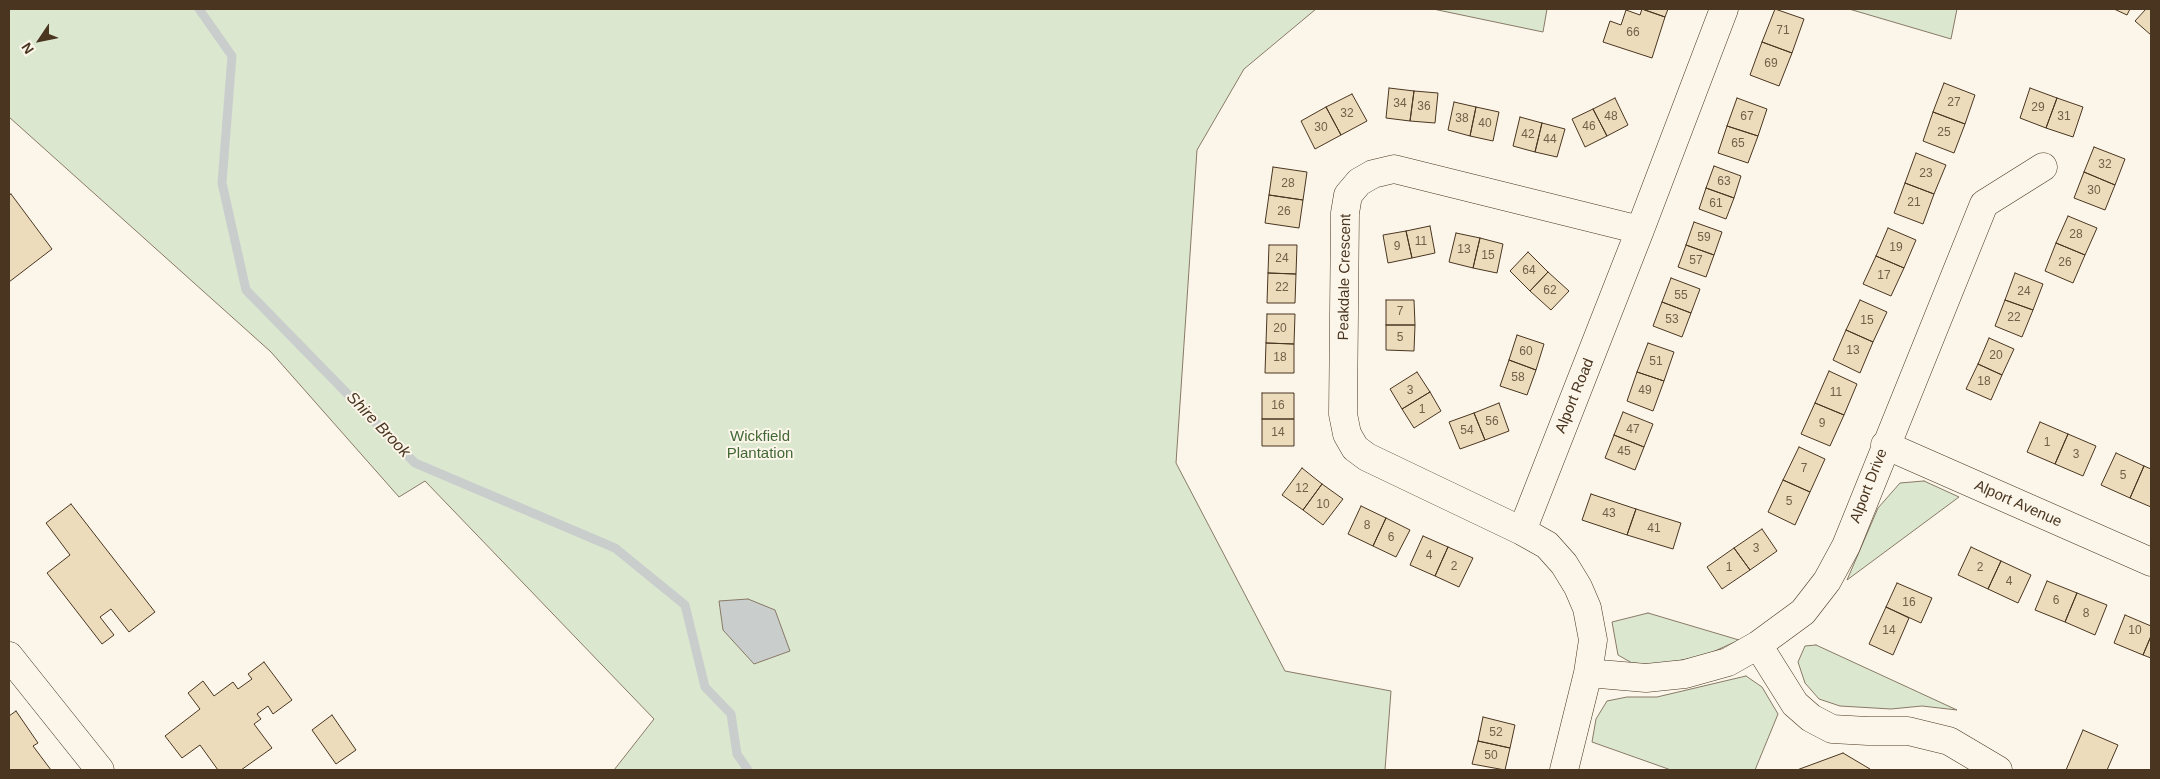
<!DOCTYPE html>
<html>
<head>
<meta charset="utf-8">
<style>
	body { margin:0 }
	#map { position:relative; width:2160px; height:779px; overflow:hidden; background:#fbf6e9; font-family:Arial,sans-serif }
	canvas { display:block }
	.frame { position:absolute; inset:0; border:10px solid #4a3520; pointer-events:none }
	.north { position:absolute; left:15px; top:15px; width:50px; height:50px; -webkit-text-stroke:4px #fbf6e9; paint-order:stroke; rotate:236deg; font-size:14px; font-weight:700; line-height:20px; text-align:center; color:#4a3520 }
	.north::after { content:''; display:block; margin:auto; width:18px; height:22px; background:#4a3520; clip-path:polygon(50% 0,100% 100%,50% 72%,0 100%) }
</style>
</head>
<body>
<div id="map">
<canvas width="2160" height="779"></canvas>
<div class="frame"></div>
<div class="north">N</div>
</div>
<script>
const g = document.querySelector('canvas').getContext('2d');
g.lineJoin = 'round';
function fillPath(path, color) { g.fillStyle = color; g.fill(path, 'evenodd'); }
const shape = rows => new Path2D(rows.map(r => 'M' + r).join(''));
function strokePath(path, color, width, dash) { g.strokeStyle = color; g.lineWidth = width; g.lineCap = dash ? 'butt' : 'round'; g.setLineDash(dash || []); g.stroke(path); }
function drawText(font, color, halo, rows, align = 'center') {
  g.font = font + ' Arial,sans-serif'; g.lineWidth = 4; g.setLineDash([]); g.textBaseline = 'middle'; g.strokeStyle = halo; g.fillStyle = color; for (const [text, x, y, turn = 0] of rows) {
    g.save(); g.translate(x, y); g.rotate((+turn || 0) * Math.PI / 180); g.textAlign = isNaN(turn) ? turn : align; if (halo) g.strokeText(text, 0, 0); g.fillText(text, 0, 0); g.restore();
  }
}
const green = shape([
	[9,9,1316,9,1244,69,1197,150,1176,463,1285,671,1391,691,1385,770,614,770,654,719,425,481,399,497,271,352,9,117,9,9],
	[1433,9,1547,9,1543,32,1433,9],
	[1849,9,1957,9,1951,39,1849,9],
	[1924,481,1959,497,1847,580,1878,508,1900,483,1924,481],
	[1648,613,1739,640,1704,656,1655,665,1632,663,1618,655,1612,622,1648,613],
	[1816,645,1957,710,1922,706,1891,709,1840,706,1819,699,1805,683,1798,662,1805,646,1816,645],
	[1746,676,1762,687,1778,714,1755,770,1671,770,1592,742,1596,719,1607,701,1627,697,1657,697,1746,676]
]);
const water = shape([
	[748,599,775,610,790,651,754,664,723,630,719,601,748,599]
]);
const stream = shape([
	[199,9,232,56,222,183,246,290,415,463,615,548,685,605,705,687,731,714,737,754,748,770]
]);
const building = shape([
	[1642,9,1665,17,1652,58,1603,42,1610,21,1621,25,1626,10,1640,15,1642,9],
	[1642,9,1668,9,1665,17,1642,9],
	[1775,9,1804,19,1792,53,1762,42,1775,9],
	[2114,9,2130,9,2127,15,2114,9],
	[2146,9,2151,9,2151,35,2135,21,2146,9],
	[1762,42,1792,53,1779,86,1750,75,1762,42],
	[1944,83,1975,95,1965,124,1933,112,1944,83],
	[1389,88,1414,91,1410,121,1386,118,1389,88],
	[2030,88,2057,98,2046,128,2020,118,2030,88],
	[1414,91,1438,93,1435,123,1410,121,1414,91],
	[1352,94,1367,121,1341,135,1326,107,1352,94],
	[1615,98,1628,125,1607,136,1593,109,1615,98],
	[1737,98,1767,109,1758,136,1727,126,1737,98],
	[2057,98,2083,107,2073,137,2046,128,2057,98],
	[1454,102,1476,107,1470,136,1448,130,1454,102],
	[1326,107,1341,135,1315,149,1301,121,1326,107],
	[1476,107,1499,112,1493,141,1470,136,1476,107],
	[1593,109,1607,136,1585,147,1572,119,1593,109],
	[1933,112,1965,124,1954,153,1923,141,1933,112],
	[1520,117,1542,123,1535,152,1513,146,1520,117],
	[1542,123,1565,129,1557,157,1535,152,1542,123],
	[1727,126,1758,136,1748,163,1718,153,1727,126],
	[2094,147,2125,159,2115,185,2084,172,2094,147],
	[1916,153,1946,165,1934,194,1905,183,1916,153],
	[1714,166,1741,176,1734,198,1706,188,1714,166],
	[1273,167,1307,172,1303,200,1269,195,1273,167],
	[2084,172,2115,185,2105,210,2074,198,2084,172],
	[1905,183,1934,194,1923,224,1894,213,1905,183],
	[1706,188,1734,198,1726,219,1699,209,1706,188],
	[11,194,52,249,9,282,9,195,11,194],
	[1269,195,1303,200,1299,228,1265,223,1269,195],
	[2068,216,2097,228,2085,255,2056,243,2068,216],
	[1694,222,1722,232,1714,255,1686,245,1694,222],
	[1430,226,1435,253,1412,258,1406,231,1430,226],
	[1888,228,1916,240,1904,268,1876,256,1888,228],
	[1406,231,1412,258,1388,263,1383,235,1406,231],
	[1456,233,1480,238,1473,268,1449,262,1456,233],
	[1480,238,1503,244,1497,273,1473,268,1480,238],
	[2056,243,2085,255,2073,283,2045,271,2056,243],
	[1269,245,1297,245,1296,274,1268,273,1269,245],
	[1686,245,1714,255,1706,277,1678,267,1686,245],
	[1528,252,1548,272,1530,291,1510,271,1528,252],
	[1876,256,1904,268,1891,296,1863,284,1876,256],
	[1548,272,1569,291,1551,310,1530,291,1548,272],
	[1268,273,1296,274,1295,303,1267,303,1268,273],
	[2015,273,2043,284,2033,310,2005,300,2015,273],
	[1671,278,1700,289,1691,313,1662,302,1671,278],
	[1386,300,1414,300,1415,325,1386,325,1386,300],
	[1860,300,1887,312,1873,342,1846,330,1860,300],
	[2005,300,2033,310,2022,337,1995,326,2005,300],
	[1662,302,1691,313,1682,337,1653,326,1662,302],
	[1267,314,1295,314,1294,344,1266,343,1267,314],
	[1386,325,1415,325,1414,351,1386,350,1386,325],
	[1846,330,1873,342,1860,373,1833,360,1846,330],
	[1517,335,1544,344,1536,370,1509,360,1517,335],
	[1989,338,2014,349,2002,375,1978,364,1989,338],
	[1266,343,1294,344,1294,373,1265,373,1266,343],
	[1648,343,1674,352,1664,381,1637,372,1648,343],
	[1509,360,1536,370,1527,395,1500,386,1509,360],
	[1978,364,2002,375,1991,400,1966,389,1978,364],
	[1829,371,1857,384,1844,415,1815,403,1829,371],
	[1417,372,1430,392,1402,409,1390,389,1417,372],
	[1637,372,1664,381,1653,411,1627,401,1637,372],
	[1430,392,1441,411,1414,428,1402,409,1430,392],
	[1262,393,1294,393,1294,419,1262,419,1262,393],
	[1499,403,1509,431,1485,440,1474,413,1499,403],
	[1815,403,1844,415,1830,446,1801,434,1815,403],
	[1623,412,1653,424,1644,447,1614,435,1623,412],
	[1474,413,1485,440,1460,449,1449,422,1474,413],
	[1262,419,1294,419,1294,446,1262,446,1262,419],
	[2040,422,2068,434,2055,464,2027,452,2040,422],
	[2068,434,2096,446,2083,476,2055,464,2068,434],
	[1614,435,1644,447,1635,470,1605,458,1614,435],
	[1799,447,1825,459,1810,492,1783,480,1799,447],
	[2116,453,2144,466,2130,498,2101,485,2116,453],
	[2144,466,2151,469,2151,507,2130,498,2144,466],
	[1302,468,1322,484,1303,510,1282,495,1302,468],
	[1783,480,1810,492,1795,525,1768,512,1783,480],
	[1322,484,1343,499,1323,525,1303,510,1322,484],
	[1591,494,1636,509,1627,535,1582,520,1591,494],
	[71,504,155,612,129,632,111,609,100,617,114,635,102,644,47,573,70,555,46,523,71,504],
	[1361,506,1386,518,1373,546,1348,534,1361,506],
	[1636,509,1681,523,1673,549,1627,535,1636,509],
	[1386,518,1410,530,1396,557,1373,546,1386,518],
	[1762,529,1777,551,1750,570,1734,548,1762,529],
	[1423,536,1448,547,1435,576,1410,565,1423,536],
	[1448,547,1473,558,1459,587,1435,576,1448,547],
	[1971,547,2001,561,1988,589,1958,575,1971,547],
	[1734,548,1750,570,1722,589,1707,567,1734,548],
	[2001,561,2031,575,2018,603,1988,589,2001,561],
	[2047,581,2077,593,2065,622,2035,610,2047,581],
	[1897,583,1932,598,1921,623,1886,607,1897,583],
	[2077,593,2107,605,2095,635,2065,622,2077,593],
	[1886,607,1909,618,1893,655,1869,644,1886,607],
	[2125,615,2151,626,2151,636,2143,655,2114,643,2125,615],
	[2151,636,2151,658,2143,655,2151,636],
	[264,662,292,700,273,714,268,706,257,714,261,719,254,724,272,748,241,770,218,770,200,745,182,758,165,736,200,709,188,693,203,681,214,696,233,682,238,689,252,679,248,674,264,662],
	[16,711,38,743,33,746,51,770,9,770,9,716,16,711],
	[332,715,356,750,336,764,312,730,332,715],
	[1483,717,1515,725,1510,748,1478,741,1483,717],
	[2083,730,2118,745,2107,770,2066,770,2083,730],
	[1478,741,1510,748,1505,770,1472,764,1478,741],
	[1843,753,1870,769,1869,770,1797,770,1843,753]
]);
const minor = shape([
	[1885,445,2151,562],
	[1522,531,1367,457,1355,448,1347,434,1343,414,1345,213,1348,195,1359,182,1373,174,1394,169,1640,230],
	[1758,645,1795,704,1811,718,1832,729,1868,731,1908,731,1949,741,1998,770],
	[1588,673,1646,678,1685,674,1728,662,1758,645,1803,612,1827,581,1846,546,1984,204,2043,167],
	[1564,770,1588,673,1593,640,1587,608,1578,587,1564,564,1547,545,1522,531,1640,230,1724,9]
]);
const major = shape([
	[9,656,100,770]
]);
const numberNames = [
	["71",1783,31],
	["66",1633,33],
	["69",1771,64],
	["27",1954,103],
	["34",1400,104],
	["36",1424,107],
	["29",2038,108],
	["32",1347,114],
	["48",1611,117],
	["67",1747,117],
	["31",2064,117],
	["38",1462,119],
	["40",1485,124],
	["46",1589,127],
	["30",1321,128],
	["25",1944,133],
	["42",1528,135],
	["44",1550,140],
	["65",1738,144],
	["32",2105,165],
	["23",1926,174],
	["63",1724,182],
	["28",1288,184],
	["30",2094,191],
	["21",1914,203],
	["61",1716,204],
	["26",1284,212],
	["28",2076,235],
	["59",1704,238],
	["11",1421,242],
	["9",1397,247],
	["19",1896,248],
	["13",1464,250],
	["15",1488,256],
	["24",1282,259],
	["57",1696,261],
	["26",2065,263],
	["64",1529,271],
	["17",1884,276],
	["22",1282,288],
	["62",1550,291],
	["24",2024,292],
	["55",1681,296],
	["7",1400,312],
	["22",2014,318],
	["53",1672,320],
	["15",1867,321],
	["20",1280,329],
	["5",1400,338],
	["13",1853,351],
	["60",1526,352],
	["20",1996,356],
	["18",1280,358],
	["51",1656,362],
	["58",1518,378],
	["18",1984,382],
	["3",1410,391],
	["49",1645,391],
	["11",1836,393],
	["16",1278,406],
	["1",1422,410],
	["56",1492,422],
	["9",1822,424],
	["47",1633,430],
	["54",1467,431],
	["14",1278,433],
	["1",2047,443],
	["45",1624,452],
	["3",2076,455],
	["7",1804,469],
	["5",2123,476],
	["12",1302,489],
	["5",1789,502],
	["10",1323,505],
	["43",1609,514],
	["8",1367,526],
	["41",1654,529],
	["6",1391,538],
	["3",1756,549],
	["4",1429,556],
	["2",1454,567],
	["1",1729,568],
	["2",1980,568],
	["4",2009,582],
	["6",2056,601],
	["16",1909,603],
	["8",2086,614],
	["14",1889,631],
	["10",2135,631],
	["52",1496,733],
	["50",1491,756]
];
const streetNames = [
	["Peakdale Crescent",1345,277,-89],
	["Alport Road",1575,396,-68],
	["Alport Drive",1869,486,-69],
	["Alport Avenue",2018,504,24]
];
const parkNames = [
	["Wickfield",760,437],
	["Plantation",760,454]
];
const waterNames = [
	["Shire Brook",378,425,46]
];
fillPath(green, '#dce7d0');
strokePath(green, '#887966', 1);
fillPath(water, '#c9cecd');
strokePath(water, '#887966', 1);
strokePath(stream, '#c9cecd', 9);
fillPath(building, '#ecdcbc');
strokePath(building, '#4a3520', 1);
strokePath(minor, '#4a3520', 29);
strokePath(major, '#4a3520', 29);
strokePath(minor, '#fbf6e9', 28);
strokePath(major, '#fbf6e9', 28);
drawText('12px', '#725f47', null, numberNames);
drawText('15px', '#4a3520', '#fbf6e9', streetNames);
drawText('15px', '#436837', '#fbf6e9', parkNames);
drawText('italic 16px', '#4a3520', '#fbf6e9', waterNames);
</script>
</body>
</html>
